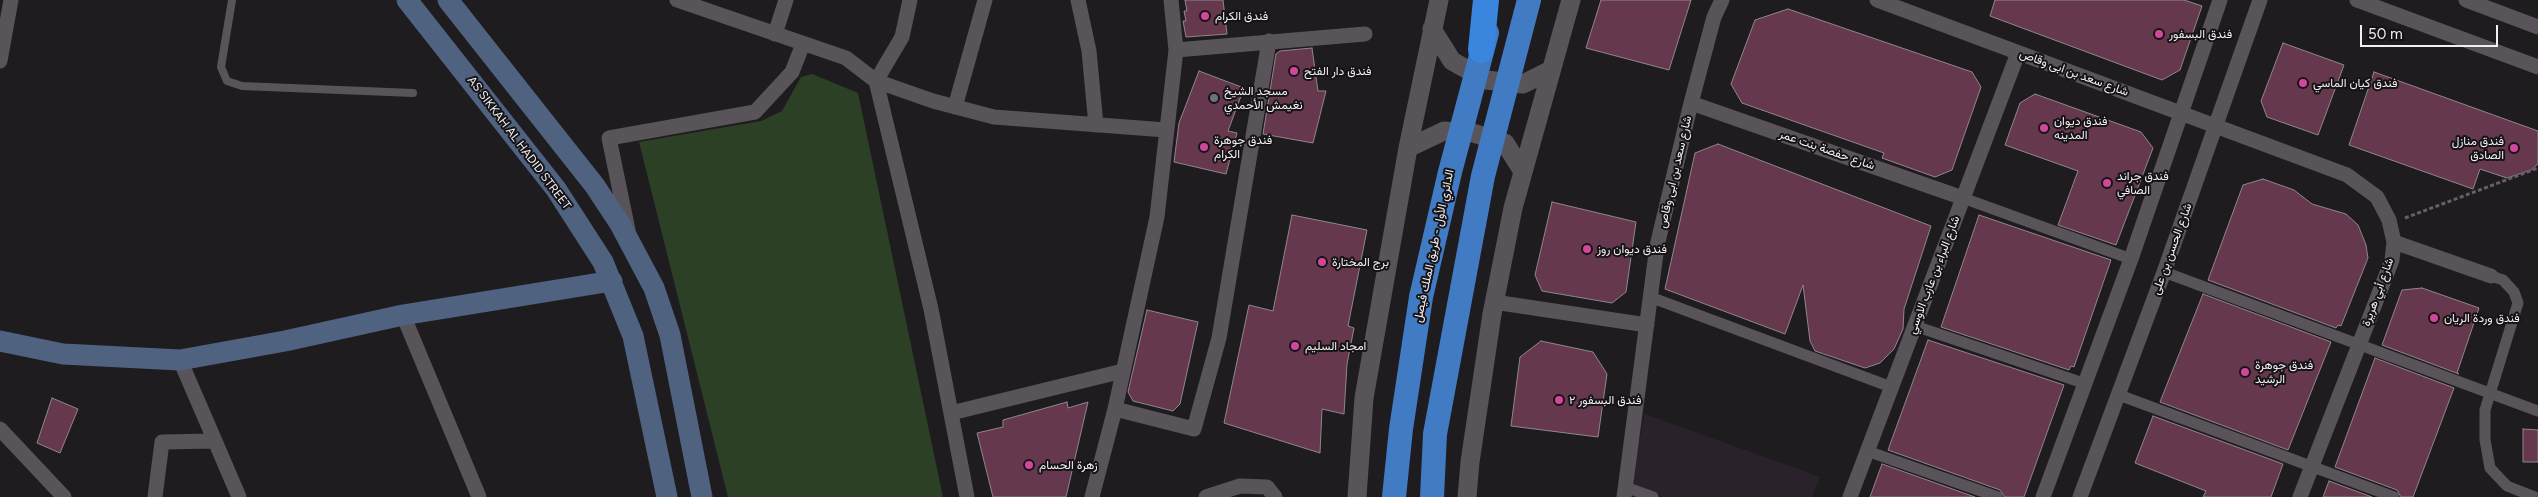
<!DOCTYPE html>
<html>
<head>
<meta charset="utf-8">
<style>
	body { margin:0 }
	#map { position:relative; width:2538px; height:497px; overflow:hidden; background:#1f1c20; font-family:Figtree,sans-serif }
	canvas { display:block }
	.scale { position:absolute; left:2360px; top:25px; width:138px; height:22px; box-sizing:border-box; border:2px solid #f2eff2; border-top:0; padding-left:6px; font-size:15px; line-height:18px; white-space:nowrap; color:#f2eff2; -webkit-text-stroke:4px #161317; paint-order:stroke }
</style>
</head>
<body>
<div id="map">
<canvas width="2538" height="497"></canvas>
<div class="scale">50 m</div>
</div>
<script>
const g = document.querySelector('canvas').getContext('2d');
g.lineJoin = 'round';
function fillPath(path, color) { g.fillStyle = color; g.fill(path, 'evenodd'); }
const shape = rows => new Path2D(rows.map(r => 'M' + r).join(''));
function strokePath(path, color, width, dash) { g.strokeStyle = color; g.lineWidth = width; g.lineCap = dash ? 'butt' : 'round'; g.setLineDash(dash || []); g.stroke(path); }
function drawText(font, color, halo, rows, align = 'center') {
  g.font = font + ' Figtree,Vazirmatn,sans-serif'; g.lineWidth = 4; g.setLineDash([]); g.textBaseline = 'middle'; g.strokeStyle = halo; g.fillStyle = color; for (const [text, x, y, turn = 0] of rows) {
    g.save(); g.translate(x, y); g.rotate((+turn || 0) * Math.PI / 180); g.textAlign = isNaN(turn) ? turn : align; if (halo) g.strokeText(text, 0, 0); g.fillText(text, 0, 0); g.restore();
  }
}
const built = shape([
	[1645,414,1820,477,1812,497,1663,497,1630,485]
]);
const green = shape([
	[812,74,858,93,943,497,728,497,639,142,761,121,782,111,801,77]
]);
const building = shape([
	[1185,0,1223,0,1227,34,1186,37,1183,21,1186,21,1184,11,1187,11,1185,0],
	[1601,0,1691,0,1669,70,1586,48,1601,0],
	[1995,0,2184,0,2202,6,2180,70,2162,80,1990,16,1995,0],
	[1788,9,1972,72,1981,87,1952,170,1935,177,1882,158,1884,153,1742,103,1731,84,1755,20,1788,9],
	[2283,43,2344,65,2318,135,2267,117,2261,101,2283,43],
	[1312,48,1318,91,1326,91,1313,143,1263,134,1276,54,1280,51,1312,48],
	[1199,71,1244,88,1228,131,1237,133,1226,174,1174,162,1179,123,1199,71],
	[2374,72,2538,131,2538,164,2531,170,2507,178,2480,169,2473,189,2349,145,2374,72],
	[2035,94,2141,132,2153,148,2116,245,2058,225,2078,171,2005,145,2020,103,2035,94],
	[1718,144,1931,226,1904,309,1903,329,1894,349,1880,363,1865,368,1815,351,1810,341,1803,285,1785,334,1665,289,1695,153,1718,144],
	[2263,179,2294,190,2312,204,2346,214,2358,225,2366,245,2368,258,2341,326,2338,325,2336,328,2208,280,2243,185,2263,179],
	[1552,202,1636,222,1626,292,1612,303,1542,291,1535,275,1552,202],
	[1292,215,1367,230,1348,326,1354,328,1347,364,1344,414,1322,409,1320,453,1224,423,1249,305,1273,311,1292,215],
	[1979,215,2111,260,2074,367,2071,366,2069,370,1941,327,1979,215],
	[2422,288,2479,308,2457,373,2459,374,2382,345,2402,290,2422,288],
	[2203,294,2331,342,2288,450,2160,402,2203,294],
	[1147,310,1198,322,1180,404,1173,411,1133,401,1128,392,1147,310],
	[1928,340,2064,385,2024,497,2005,497,2000,490,1888,450,1928,340],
	[1541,341,1593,352,1607,374,1598,437,1511,426,1520,357,1541,341],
	[2375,358,2454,388,2413,497,2401,497,2397,490,2335,467,2375,358],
	[52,398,78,409,60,453,37,443,52,398],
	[1067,402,1068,408,1088,402,1066,497,993,497,977,433,1003,427,1003,420,1067,402],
	[2153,416,2283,464,2271,497,2203,497,2206,491,2135,463,2153,416],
	[2523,429,2538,430,2538,462,2523,462,2523,429],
	[1882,464,1975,497,1870,497,1882,464],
	[2329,481,2372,497,2323,497,2329,481]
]);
const path = shape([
	[2405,218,2538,168]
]);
const service = shape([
	[232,0,221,67,227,81,242,86,413,93]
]);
const pedestrian = shape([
	[1963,198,2131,259],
	[2164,272,2538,411],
	[2491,276,2503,280,2514,292,2518,303,2485,410,2485,440,2490,468,2507,486,2535,497],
	[1650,297,1891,387],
	[1915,326,2086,384],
	[2119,395,2394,497],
	[1867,451,1998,497],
	[1625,487,1653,497]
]);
const minor = shape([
	[677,0,846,58,876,81,931,309,967,497],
	[910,0,902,37,876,81,933,101,994,117,1166,130],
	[1078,0,1089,51,1096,125],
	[1877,0,2347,175,2377,197,2389,220,2394,242,2392,260,2300,497],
	[2357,0,2538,67],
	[2466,0,2538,27],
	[775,34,786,0],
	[1176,50,1365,34],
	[0,61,11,0],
	[1691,103,1963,198],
	[955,107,985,0],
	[628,230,609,138,755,112,792,72,803,44],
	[2394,242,2491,276],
	[1494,302,1647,325],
	[403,315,479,497],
	[180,360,215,441],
	[1115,409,1194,429,1219,338,1269,41],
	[951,413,1123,371],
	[0,429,64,497],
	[155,497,162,442,215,441,239,497],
	[1092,497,1115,409,1157,217,1176,50,1171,0],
	[1206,497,1240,486,1267,487,1275,497],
	[1624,497,1657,246,1691,103,1714,17,1722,0],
	[1850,497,2018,53],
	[2043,497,2131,259,2220,0],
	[2080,497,2164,272,2260,0]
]);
const tertiary = shape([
	[1432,29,1452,61,1486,80,1523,84,1551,70],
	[1408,148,1444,131,1473,133,1505,143,1522,170],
	[1357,497,1364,398,1408,148,1439,0],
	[1467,497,1470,462,1492,314,1513,208,1571,0]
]);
const secondary = shape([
	[407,0,556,189,603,262,633,336,667,497],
	[448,0,595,186,620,224,654,288,670,335,702,497],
	[0,341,63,354,180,360,285,341,403,315,612,281]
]);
const trunk = shape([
	[1394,497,1401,429,1421,297,1450,172,1487,33],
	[1432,497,1435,434,1483,176,1529,0]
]);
const motorway = shape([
	[1481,50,1486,0]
]);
const markers = [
	[1205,16,5,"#d1479c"],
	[2159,34,5,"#d1479c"],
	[1294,71,5,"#d1479c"],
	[2303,83,5,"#d1479c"],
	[1214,98,5,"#6b7280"],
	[2044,128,5,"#d1479c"],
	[1204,147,5,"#d1479c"],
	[2514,148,5,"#d1479c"],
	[2107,183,5,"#d1479c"],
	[1587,249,5,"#d1479c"],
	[1322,262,5,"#d1479c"],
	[2434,318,5,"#d1479c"],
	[1295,346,5,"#d1479c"],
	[2245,372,5,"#d1479c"],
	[1559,400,5,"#d1479c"],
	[1029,465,5,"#d1479c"]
];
const poiNames = [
	["فندق الكرام",1215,16],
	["فندق البسفور",2169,34],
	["فندق دار الفتح",1304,71],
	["فندق كيان الماسي",2313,83],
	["مسجد الشيخ",1224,91],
	["نغيمش الأحمدي",1224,105],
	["فندق ديوان",2054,121],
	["المدينه",2054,135],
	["فندق جوهرة",1214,140],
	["الكرام",1214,154],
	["فندق منازل",2504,141,"right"],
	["الصادق",2504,155,"right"],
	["فندق جراند",2117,176],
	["الصافي",2117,190],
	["فندق ديوان روز",1597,249],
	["برج المختارة",1332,262],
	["فندق وردة الريان",2444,318],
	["امجاد السلیم",1305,346],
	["فندق جوهرة",2255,365],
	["الرشيد",2255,379],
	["فندق البسفور ٢",1569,400],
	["زهرة الحسام",1039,465]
];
const streetNames = [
	["شارع سعد بن ابى وقاص",2074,73,20],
	["AS SIKKAH AL HADID STREET",519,143,53],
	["شارع حفصة بنت عمر",1827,150,19],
	["شارع سعد بن ابى وقاص",1675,172,-77],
	["الدائري الأول - طريق الملك فيصل",1434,246,-78],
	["شارع الحسن بن على",2172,249,-70],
	["شارع البراء بن عازب الاوسي",1934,275,-69],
	["شارع أبي هريرة",2378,292,-70]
];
fillPath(built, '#29222b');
fillPath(green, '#2c4026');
fillPath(building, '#65384e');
strokePath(building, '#8f878b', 1);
strokePath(path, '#646165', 3, [4, 2.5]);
strokePath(service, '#585459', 8);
strokePath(pedestrian, '#585459', 11);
strokePath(minor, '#585459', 15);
strokePath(tertiary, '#585459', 19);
strokePath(secondary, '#4f6381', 21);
strokePath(trunk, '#407bc4', 24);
strokePath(motorway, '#3a85de', 26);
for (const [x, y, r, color] of markers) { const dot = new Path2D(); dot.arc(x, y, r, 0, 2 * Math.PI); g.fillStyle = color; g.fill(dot); strokePath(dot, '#161317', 2); }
drawText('12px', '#f2eff2', '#161317', poiNames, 'left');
drawText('12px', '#f2eff2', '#161317', streetNames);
</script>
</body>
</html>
